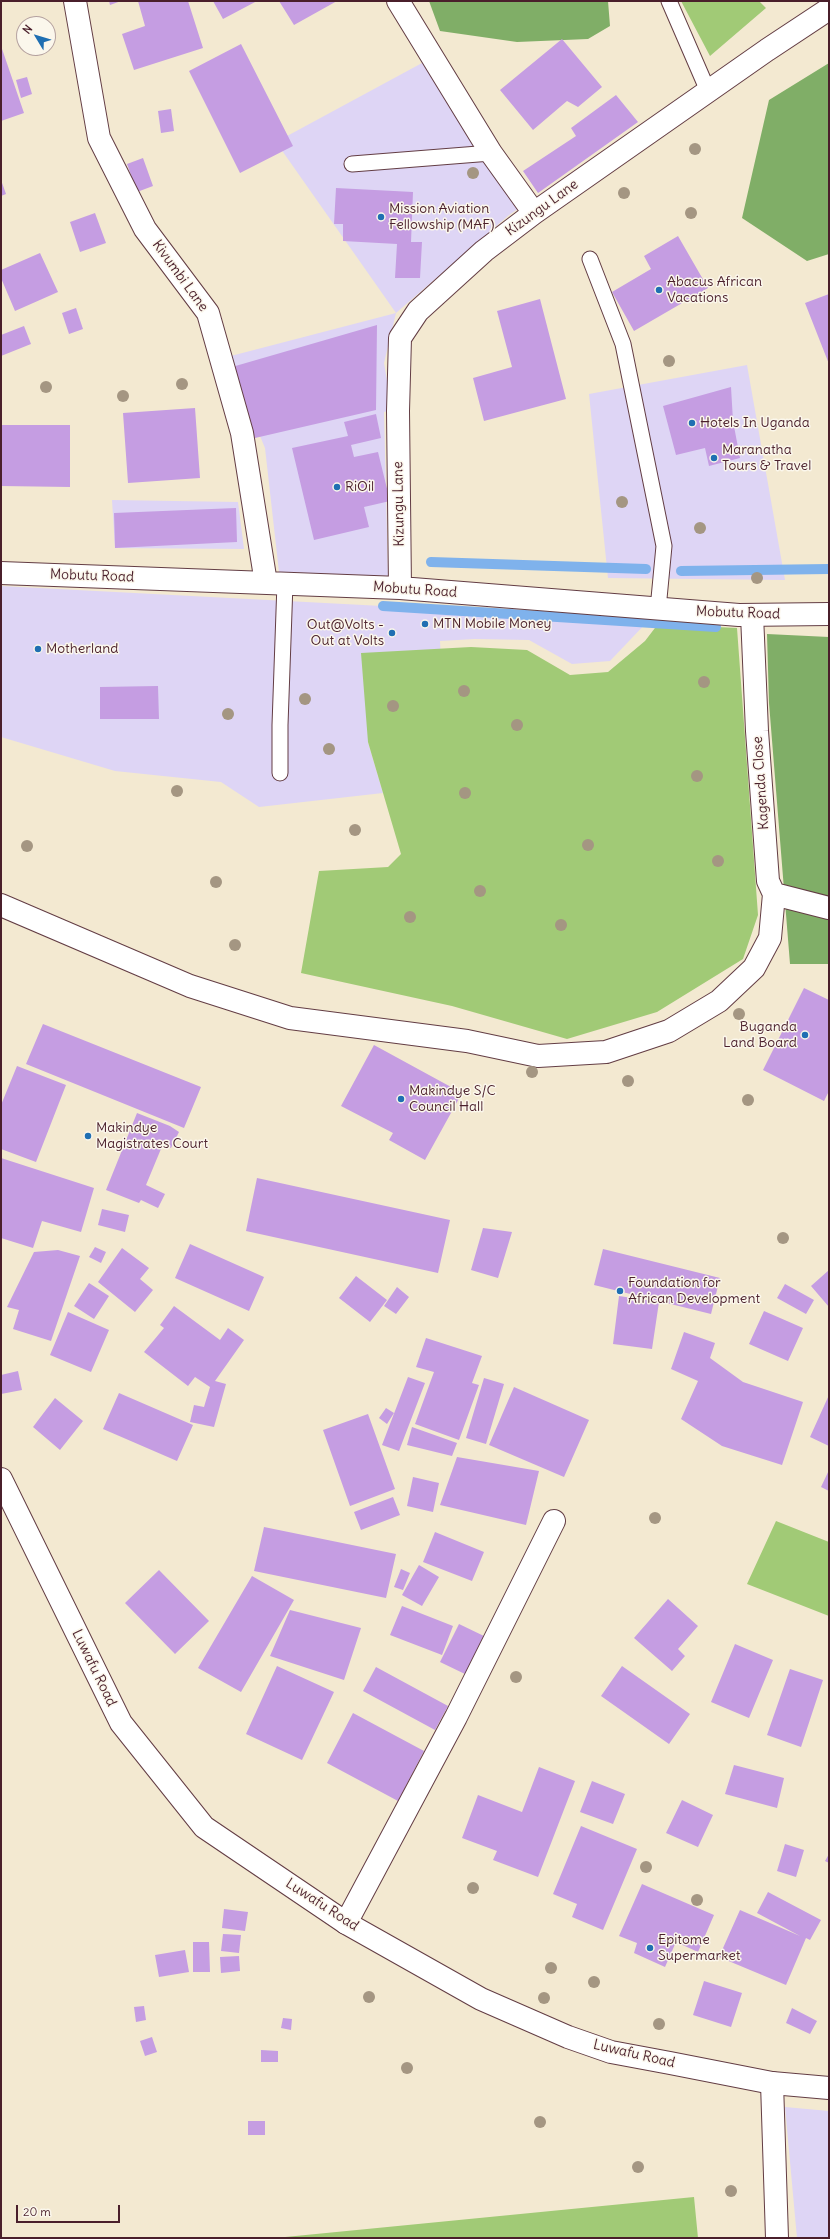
<!DOCTYPE html>
<html>
<head>
<meta charset="utf-8">
<style>
	body { margin:0 }
	#map { position:relative; width:830px; height:2239px; overflow:hidden; background:#f3e9d1; font-family:Delius,sans-serif }
	canvas { display:block }
	.frame { position:absolute; inset:0; border:2px solid #4a1f2b; pointer-events:none }
	.north { position:absolute; left:16px; top:16px; width:40px; height:40px; box-sizing:border-box; background:#fbf7ec; border:1px solid #b4a19f; border-radius:50%; rotate:308deg; font-size:11px; font-weight:700; line-height:16px; text-align:center; color:#4a1f2b }
	.north::after { content:''; display:block; margin:auto; width:14px; height:18px; background:#1f6fb2; clip-path:polygon(50% 0,100% 100%,50% 72%,0 100%) }
	.scale { position:absolute; left:16px; top:2205px; width:104px; height:18px; box-sizing:border-box; border:2px solid #4a1f2b; border-top:0; padding-left:5px; font-size:12px; line-height:14px; white-space:nowrap; color:#4a1f2b; -webkit-text-stroke:3px #fbf7ec; paint-order:stroke }
</style>
</head>
<body>
<div id="map">
<canvas width="830" height="2239"></canvas>
<div class="frame"></div>
<div class="north">N</div>
<div class="scale">20 m</div>
</div>
<script>
const g = document.querySelector('canvas').getContext('2d');
g.lineJoin = 'round';
function fillPath(path, color) { g.fillStyle = color; g.fill(path, 'evenodd'); }
const shape = rows => new Path2D(rows.map(r => 'M' + r).join(''));
function strokePath(path, color, width, dash) { g.strokeStyle = color; g.lineWidth = width; g.lineCap = dash ? 'butt' : 'round'; g.setLineDash(dash || []); g.stroke(path); }
function drawText(font, color, halo, rows, align = 'center') {
  g.font = font + ' Delius,sans-serif'; g.lineWidth = 3; g.setLineDash([]); g.textBaseline = 'middle'; g.strokeStyle = halo; g.fillStyle = color; for (const [text, x, y, turn = 0] of rows) {
    g.save(); g.translate(x, y); g.rotate((+turn || 0) * Math.PI / 180); g.textAlign = isNaN(turn) ? turn : align; if (halo) g.strokeText(text, 0, 0); g.fillText(text, 0, 0); g.restore();
  }
}
const built = shape([
	[435,56,531,200,509,215,396,313,384,363,392,410,384,412,388,576,279,572,265,448,227,357,396,313,276,142],
	[747,365,785,580,608,578,589,394],
	[112,500,238,502,244,549,115,548],
	[1,586,649,620,610,661,572,664,529,640,475,639,440,641,445,738,368,742,383,793,259,807,221,782,115,771,1,737],
	[785,2107,829,2111,829,2238,797,2238]
]);
const green = shape([
	[681,1,759,1,766,8,710,56],
	[658,624,737,628,758,915,743,959,657,1012,567,1039,452,1006,301,973,319,871,388,867,401,854,368,742,361,653,471,647,527,650,570,675,608,672,645,641],
	[776,1521,829,1542,829,1616,747,1584],
	[694,2197,698,2238,275,2238]
]);
const forest = shape([
	[429,1,608,1,610,26,588,39,517,42,440,31],
	[829,63,829,254,807,261,742,218,769,100],
	[767,634,829,637,829,964,790,964,769,703]
]);
const stream = shape([
	[431,562,646,569],
	[681,571,829,569],
	[383,606,716,627]
]);
const building = shape([
	[109,1,121,1,110,5],
	[138,1,188,1,203,48,134,70,122,34,145,26],
	[213,1,257,1,223,19],
	[279,1,337,1,294,25],
	[562,39,602,87,578,107,567,101,533,130,500,90],
	[241,44,293,146,240,173,189,71],
	[1,46,24,113,1,121],
	[27,77,32,94,21,98,16,80],
	[616,95,638,122,538,193,523,171,576,136,571,128],
	[171,109,174,131,161,133,158,111],
	[143,158,153,186,137,192,127,164],
	[1,180,6,194,1,196],
	[336,188,413,192,411,242,422,242,420,278,395,278,397,244,343,241,343,224,334,224],
	[95,213,106,243,80,252,70,222],
	[678,236,708,288,634,331,612,292,651,269,644,256],
	[40,253,58,292,15,311,1,278,1,270],
	[829,294,829,364,805,303],
	[540,299,566,399,484,421,473,378,512,367,497,311],
	[76,308,83,329,69,334,62,313],
	[377,325,376,410,255,438,232,367],
	[24,326,31,344,1,356,1,335],
	[731,387,733,421,740,458,709,466,705,448,676,455,663,406],
	[195,408,200,478,128,483,123,413],
	[376,414,381,438,351,445,354,457,378,452,390,501,364,507,369,527,314,540,292,448,348,436,344,422],
	[1,425,70,425,70,487,1,486],
	[236,508,237,542,115,548,114,513],
	[158,686,159,719,100,719,100,687],
	[804,988,829,1000,829,1091,824,1101,763,1070],
	[43,1024,201,1087,184,1128,26,1064],
	[374,1045,462,1093,425,1160,389,1140,393,1133,341,1106],
	[17,1066,66,1085,36,1162,1,1149,1,1105],
	[137,1113,170,1126,179,1132,171,1148,163,1144,146,1185,165,1194,158,1208,141,1200,139,1203,106,1190],
	[1,1158,94,1188,81,1232,42,1221,33,1248,1,1238],
	[257,1178,450,1220,438,1273,246,1231],
	[102,1209,129,1215,125,1232,98,1225],
	[483,1228,512,1232,498,1278,471,1270],
	[190,1244,264,1277,249,1311,175,1278],
	[95,1247,106,1252,101,1263,89,1257],
	[122,1248,149,1268,140,1279,153,1290,135,1312,98,1282],
	[603,1249,720,1278,711,1314,594,1285],
	[58,1250,80,1256,51,1341,13,1329,19,1310,7,1307,34,1252],
	[829,1270,829,1307,811,1286],
	[356,1276,387,1300,370,1322,339,1298],
	[89,1283,109,1296,94,1319,74,1306],
	[785,1284,814,1300,806,1314,777,1298],
	[397,1287,409,1297,396,1314,384,1306],
	[619,1296,659,1302,652,1349,613,1344],
	[174,1306,220,1340,228,1328,244,1340,215,1381,226,1384,214,1427,190,1422,194,1405,204,1407,210,1387,195,1377,188,1386,144,1352,164,1328,160,1325],
	[764,1311,803,1328,788,1361,749,1344],
	[68,1312,109,1330,91,1372,50,1355],
	[684,1332,715,1343,710,1358,743,1382,803,1402,782,1465,722,1446,681,1419,698,1381,671,1369],
	[426,1338,482,1356,472,1383,479,1385,459,1440,415,1424,434,1372,416,1367],
	[18,1371,22,1390,1,1394,1,1375],
	[408,1377,425,1383,399,1451,382,1445],
	[484,1378,504,1384,486,1444,466,1438],
	[514,1387,589,1420,564,1477,489,1445],
	[119,1393,193,1425,177,1461,103,1429],
	[829,1395,829,1446,810,1437],
	[55,1398,83,1421,60,1450,33,1427],
	[386,1408,394,1413,387,1424,379,1418],
	[368,1414,395,1489,350,1506,323,1430],
	[412,1427,457,1443,452,1456,407,1445],
	[457,1457,539,1471,526,1525,440,1505],
	[829,1470,829,1491,821,1487],
	[413,1477,439,1483,433,1512,407,1506],
	[393,1497,400,1515,361,1530,354,1512],
	[264,1527,396,1554,386,1598,254,1571],
	[435,1532,484,1552,472,1581,423,1562],
	[419,1565,439,1577,422,1606,402,1595],
	[401,1569,410,1573,403,1590,394,1587],
	[159,1570,209,1621,175,1654,125,1603],
	[252,1576,294,1600,241,1692,198,1668],
	[668,1599,698,1626,678,1649,685,1656,672,1671,634,1638],
	[402,1606,453,1626,442,1655,390,1635],
	[290,1610,361,1628,344,1680,270,1656],
	[459,1624,486,1637,467,1675,440,1662],
	[735,1644,773,1660,749,1718,711,1702],
	[277,1666,334,1692,302,1760,246,1734],
	[622,1666,690,1714,669,1744,601,1696],
	[376,1667,448,1706,435,1730,363,1691],
	[790,1669,823,1680,801,1747,767,1735],
	[353,1713,424,1751,398,1801,327,1763],
	[734,1765,784,1778,777,1808,725,1794],
	[539,1767,575,1781,538,1877,493,1860,497,1851,462,1838,478,1795,522,1812],
	[592,1781,625,1794,613,1824,580,1812],
	[682,1800,713,1815,698,1847,666,1833],
	[581,1826,637,1849,603,1930,572,1917,577,1904,553,1894],
	[785,1844,804,1850,796,1877,777,1871],
	[829,1854,829,1863,825,1861],
	[642,1884,714,1915,698,1952,676,1942,665,1967,634,1953,637,1943,619,1936],
	[768,1892,821,1920,810,1940,806,1938,786,1985,719,1957,740,1910,800,1936,757,1913],
	[224,1909,248,1912,245,1931,222,1928],
	[223,1934,241,1935,239,1953,221,1951],
	[193,1942,209,1942,210,1972,193,1972],
	[185,1950,189,1972,159,1977,155,1955],
	[239,1956,240,1971,221,1973,220,1957],
	[704,1981,742,1993,731,2027,693,2015],
	[144,2006,146,2020,136,2022,134,2007],
	[792,2008,817,2021,810,2034,786,2023],
	[283,2018,292,2019,291,2030,281,2028],
	[152,2037,157,2052,145,2056,140,2041],
	[261,2050,278,2051,278,2062,261,2062],
	[248,2121,265,2121,265,2135,248,2135]
]);
const service = shape([
	[669,1,708,91],
	[352,164,491,153],
	[590,259,623,344,664,546,658,609],
	[280,773,280,725,285,583]
]);
const minor = shape([
	[75,1,99,138,145,229,208,313,242,433,266,583],
	[398,1,491,153,534,213],
	[1,573,400,588,739,615,829,614],
	[400,588,398,411,400,338,418,311,484,251,534,213,767,50,829,9],
	[752,615,757,731,768,881,774,894,829,908],
	[1,905,190,986,290,1018,467,1041,538,1056,606,1052,669,1031,719,1001,754,968,770,938,774,894],
	[346,1923,456,1717,554,1521],
	[772,2083,777,2238]
]);
const tertiary = shape([
	[1,1479,121,1723,204,1827,346,1923,481,1999,568,2037,611,2052,670,2063,772,2083,829,2088]
]);
const trees = [
	[695,149],
	[473,173],
	[624,193],
	[691,213],
	[669,361],
	[182,384],
	[46,387],
	[123,396],
	[622,502],
	[700,528],
	[757,578],
	[704,682],
	[464,691],
	[305,699],
	[393,706],
	[228,714],
	[517,725],
	[329,749],
	[697,776],
	[177,791],
	[465,793],
	[355,830],
	[588,845],
	[27,846],
	[718,861],
	[216,882],
	[480,891],
	[410,917],
	[561,925],
	[235,945],
	[739,1014],
	[532,1072],
	[628,1081],
	[748,1100],
	[783,1238],
	[655,1518],
	[516,1677],
	[646,1867],
	[473,1888],
	[697,1900],
	[551,1968],
	[594,1982],
	[369,1997],
	[544,1998],
	[659,2024],
	[407,2068],
	[540,2122],
	[638,2167],
	[731,2191]
];
const markers = [
	[381,217,4,"#1f6fb2"],
	[659,290,4,"#1f6fb2"],
	[692,423,4,"#1f6fb2"],
	[714,458,4,"#1f6fb2"],
	[337,487,4,"#1f6fb2"],
	[425,624,4,"#1f6fb2"],
	[392,633,4,"#1f6fb2"],
	[38,649,4,"#1f6fb2"],
	[805,1035,4,"#1f6fb2"],
	[401,1099,4,"#1f6fb2"],
	[88,1136,4,"#1f6fb2"],
	[620,1291,4,"#1f6fb2"],
	[650,1948,4,"#1f6fb2"]
];
const streetNames = [
	["Kizungu Lane",542,208,-36],
	["Kivumbi Lane",180,276,54],
	["Kizungu Lane",399,504,-91],
	["Mobutu Road",92,576,2],
	["Mobutu Road",415,590,4],
	["Mobutu Road",738,613,2],
	["Kagenda Close",761,783,-94],
	["Luwafu Road",94,1668,64],
	["Luwafu Road",322,1905,33],
	["Luwafu Road",634,2054,13]
];
const poiNames = [
	["Mission Aviation",389,209],
	["Fellowship (MAF)",389,225],
	["Abacus African",667,282],
	["Vacations",667,298],
	["Hotels In Uganda",700,423],
	["Maranatha",722,450],
	["Tours & Travel",722,466],
	["RiOil",345,487],
	["MTN Mobile Money",433,624],
	["Out@Volts -",384,625,"right"],
	["Out at Volts",384,641,"right"],
	["Motherland",46,649],
	["Buganda",797,1027,"right"],
	["Land Board",797,1043,"right"],
	["Makindye S/C",409,1091],
	["Council Hall",409,1107],
	["Makindye",96,1128],
	["Magistrates Court",96,1144],
	["Foundation for",628,1283],
	["African Development",628,1299],
	["Epitome",658,1940],
	["Supermarket",658,1956]
];
fillPath(built, '#ded5f5');
fillPath(green, '#a1ca76');
fillPath(forest, '#80ae67');
strokePath(stream, '#7fb2ec', 10);
fillPath(building, '#c59de2');
strokePath(service, '#633d44', 17);
strokePath(minor, '#633d44', 24);
strokePath(tertiary, '#633d44', 24);
strokePath(service, '#fff', 15);
strokePath(minor, '#fff', 22);
strokePath(tertiary, '#fff', 22);
g.fillStyle = '#a49682';
for (const [x, y] of trees) { g.beginPath(); g.arc(x, y, 6, 0, 2 * Math.PI); g.fill(); }
for (const [x, y, r, color] of markers) { const dot = new Path2D(); dot.arc(x, y, r, 0, 2 * Math.PI); g.fillStyle = color; g.fill(dot); strokePath(dot, '#fbf7ec', 1.5); }
drawText('14px', '#4a1f2b', '#fbf7ec', streetNames);
drawText('14px', '#4a1f2b', '#fbf7ec', poiNames, 'left');
</script>
</body>
</html>
